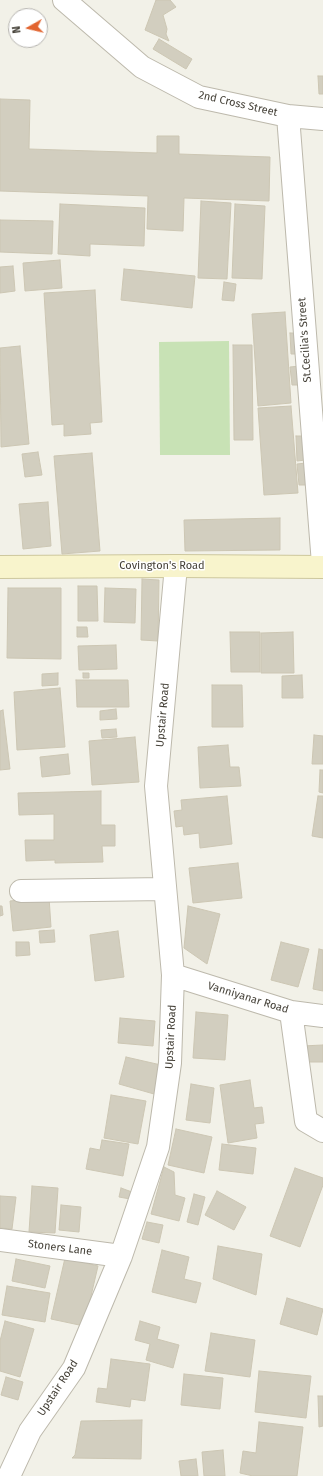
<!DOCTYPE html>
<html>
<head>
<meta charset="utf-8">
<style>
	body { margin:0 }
	#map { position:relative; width:323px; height:1476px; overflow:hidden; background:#f2f1e8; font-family:"Fira Sans",sans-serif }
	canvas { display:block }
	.north { position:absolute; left:8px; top:8px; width:40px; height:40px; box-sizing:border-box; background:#fff; border:1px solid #b5b3af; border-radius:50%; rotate:262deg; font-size:11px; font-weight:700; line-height:16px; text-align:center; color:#454138 }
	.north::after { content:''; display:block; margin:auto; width:14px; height:18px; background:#e2642f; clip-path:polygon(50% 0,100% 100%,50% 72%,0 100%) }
</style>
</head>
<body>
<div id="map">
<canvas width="323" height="1476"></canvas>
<div class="north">N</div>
</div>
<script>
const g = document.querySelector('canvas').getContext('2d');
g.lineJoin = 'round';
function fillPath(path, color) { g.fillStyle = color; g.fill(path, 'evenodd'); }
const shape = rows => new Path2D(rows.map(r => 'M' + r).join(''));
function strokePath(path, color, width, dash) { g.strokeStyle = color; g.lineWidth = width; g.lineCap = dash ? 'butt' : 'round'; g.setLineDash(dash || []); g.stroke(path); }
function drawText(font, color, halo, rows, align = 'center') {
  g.font = font + ' "Fira Sans",sans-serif'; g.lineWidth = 3; g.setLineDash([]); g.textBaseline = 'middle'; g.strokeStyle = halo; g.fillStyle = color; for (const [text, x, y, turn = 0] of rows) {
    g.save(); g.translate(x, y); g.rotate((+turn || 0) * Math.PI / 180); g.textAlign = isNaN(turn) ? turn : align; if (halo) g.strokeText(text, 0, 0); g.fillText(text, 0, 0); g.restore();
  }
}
const green = shape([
	[229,341,230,455,160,455,159,342]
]);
const building = shape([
	[156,0,170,0,176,7,163,15,167,29,166,34,169,41,145,30,156,0],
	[159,39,192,59,186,69,153,49,159,39],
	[318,76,323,76,323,94,319,94,318,76],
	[0,99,30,100,29,149,157,153,157,136,179,136,179,154,270,157,269,201,184,198,183,231,147,229,148,196,0,191,0,99],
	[201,201,231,203,227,279,198,278,201,201],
	[60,204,145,208,144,246,90,244,90,256,58,254,60,204],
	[235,204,265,206,262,279,232,278,235,204],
	[0,220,53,221,52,254,0,252,0,220],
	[60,260,62,288,25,291,23,263,60,260],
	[13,266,15,291,0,293,0,267,13,266],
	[124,269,195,276,192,308,121,300,124,269],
	[224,282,236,284,234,301,222,300,224,282],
	[95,290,102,422,90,423,91,434,64,436,64,424,52,425,44,293,95,290],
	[285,312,291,403,258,406,252,314,285,312],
	[290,333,297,333,298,354,291,354,290,333],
	[233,345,252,345,253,440,234,440,233,345],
	[20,346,29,444,1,447,0,348,20,346],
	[300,366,301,385,292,385,290,367,300,366],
	[291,406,298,493,264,495,258,408,291,406],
	[296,436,305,436,306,460,297,461,296,436],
	[38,452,42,475,25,477,22,454,38,452],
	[92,453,100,551,62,554,54,456,92,453],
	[306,463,307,485,299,485,297,464,306,463],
	[48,502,51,546,23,549,19,504,48,502],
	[280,518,280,550,185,551,184,520,280,518],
	[142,579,159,580,158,641,141,640,142,579],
	[78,586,97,586,98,621,78,621,78,586],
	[8,588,61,588,61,659,7,658,8,588],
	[105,588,136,589,135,623,104,622,105,588],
	[77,627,87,627,88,637,77,637,77,627],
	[230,632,260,632,260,672,231,672,230,632],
	[293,632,294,673,261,673,261,633,293,632],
	[116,645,117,669,79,670,78,646,116,645],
	[58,673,58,685,42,686,42,674,58,673],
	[83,673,89,673,89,678,83,678,83,673],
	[302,675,303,698,282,698,282,676,302,675],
	[76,680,128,680,129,707,77,707,76,680],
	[212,685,242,685,243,727,212,727,212,685],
	[60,688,65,747,17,750,14,692,60,688],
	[116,709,117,719,100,720,100,711,116,709],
	[3,710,10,769,0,770,0,711,3,710],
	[116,729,117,737,102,738,101,730,116,729],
	[314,735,323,736,323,764,312,764,314,735],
	[135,737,139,782,92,785,89,741,135,737],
	[228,745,230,767,239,767,241,786,200,788,198,747,228,745],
	[68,754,70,774,42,777,40,757,68,754],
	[320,770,323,770,323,793,319,792,320,770],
	[101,791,101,825,115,825,115,846,102,846,103,862,55,863,55,860,26,861,25,840,54,840,54,814,19,815,18,793,101,791],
	[227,796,232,844,200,848,199,833,184,835,183,826,176,827,174,811,182,810,181,800,227,796],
	[318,796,323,796,323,838,312,836,318,796],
	[238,863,242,898,193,903,189,868,238,863],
	[49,897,51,927,13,931,10,901,49,897],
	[0,906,2,906,3,915,0,916,0,906],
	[188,906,220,914,207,964,184,948,188,906],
	[54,930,55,942,40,943,39,931,54,930],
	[118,931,124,977,95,981,90,935,118,931],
	[16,942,29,942,30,955,16,956,16,942],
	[281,942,309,949,298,987,271,980,281,942],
	[319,949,323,950,323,991,313,989,319,949],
	[196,1012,228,1015,225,1060,193,1058,196,1012],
	[120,1018,155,1021,153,1046,118,1043,120,1018],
	[323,1045,323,1062,303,1062,302,1046,323,1045],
	[126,1057,161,1065,154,1094,119,1084,126,1057],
	[250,1080,254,1108,262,1107,264,1123,255,1124,257,1138,228,1143,220,1085,250,1080],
	[191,1084,214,1088,210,1123,186,1120,191,1084],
	[111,1095,146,1101,138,1144,104,1138,111,1095],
	[176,1129,212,1137,204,1173,168,1165,176,1129],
	[102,1140,129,1144,123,1176,86,1169,90,1148,100,1150,102,1140],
	[222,1144,256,1148,253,1174,219,1170,222,1144],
	[164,1167,174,1172,175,1195,185,1198,179,1221,151,1214,164,1167],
	[295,1168,323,1178,323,1185,300,1247,270,1236,295,1168],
	[32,1186,58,1188,55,1233,29,1232,32,1186],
	[121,1188,132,1192,130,1199,119,1197,121,1188],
	[217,1191,246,1207,234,1230,205,1215,217,1191],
	[194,1194,205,1197,198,1225,187,1222,194,1194],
	[0,1196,16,1197,12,1229,0,1228,0,1196],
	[61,1205,81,1207,79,1232,59,1230,61,1205],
	[147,1222,163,1225,159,1243,142,1239,147,1222],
	[218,1246,262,1254,256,1295,213,1279,218,1246],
	[162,1250,189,1257,184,1279,201,1283,196,1303,152,1292,162,1250],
	[65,1258,98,1266,84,1326,51,1319,65,1258],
	[16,1259,50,1266,45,1288,12,1281,16,1259],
	[7,1286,50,1293,45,1322,2,1315,7,1286],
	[287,1298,323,1309,317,1335,280,1324,287,1298],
	[5,1321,34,1329,20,1377,0,1371,0,1341,5,1321],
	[140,1321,160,1327,157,1339,179,1345,173,1368,146,1360,150,1344,135,1340,140,1321],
	[211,1333,255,1340,250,1377,205,1371,211,1333],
	[111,1359,150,1364,145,1401,131,1399,130,1407,96,1402,98,1388,107,1389,111,1359],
	[259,1371,311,1376,306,1418,255,1412,259,1371],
	[184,1374,223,1378,220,1409,181,1405,184,1374],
	[6,1377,23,1382,18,1400,1,1395,6,1377],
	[318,1396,323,1396,323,1426,319,1427,318,1396],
	[142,1420,141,1459,72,1458,75,1455,81,1421,142,1420],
	[259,1422,303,1427,297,1476,253,1476,240,1473,243,1451,256,1453,259,1422],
	[223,1450,225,1476,204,1476,202,1452,223,1450],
	[196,1459,198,1476,181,1476,179,1461,196,1459]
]);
const street = shape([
	[64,0,142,67,199,97,288,116,323,119],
	[288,116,323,564],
	[21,891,165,889],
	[173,975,291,1012,323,1016],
	[291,1012,306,1121,323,1131],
	[0,1240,121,1256],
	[9,1476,30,1431,74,1368,121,1256,158,1147,170,1063,173,975,156,786,176,566]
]);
const secondary = shape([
	[0,567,176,566,323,567]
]);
const streetNames = [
	["2nd Cross Street",238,104,13],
	["St.Cecilia's Street",305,340,-94],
	["Covington's Road",162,566],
	["Upstair Road",163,715,-85],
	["Vanniyanar Road",248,998,17],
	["Upstair Road",171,1037,-87],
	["Stoners Lane",60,1248,7],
	["Upstair Road",58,1388,-57]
];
fillPath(green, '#c8e2b5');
fillPath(building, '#d2cebf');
strokePath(building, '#ccc6b3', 1);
strokePath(street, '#bdb9ac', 24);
strokePath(secondary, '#cdc79d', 24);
strokePath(street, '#fff', 22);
strokePath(secondary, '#f8f4cc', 22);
drawText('11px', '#454138', '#fff', streetNames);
</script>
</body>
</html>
